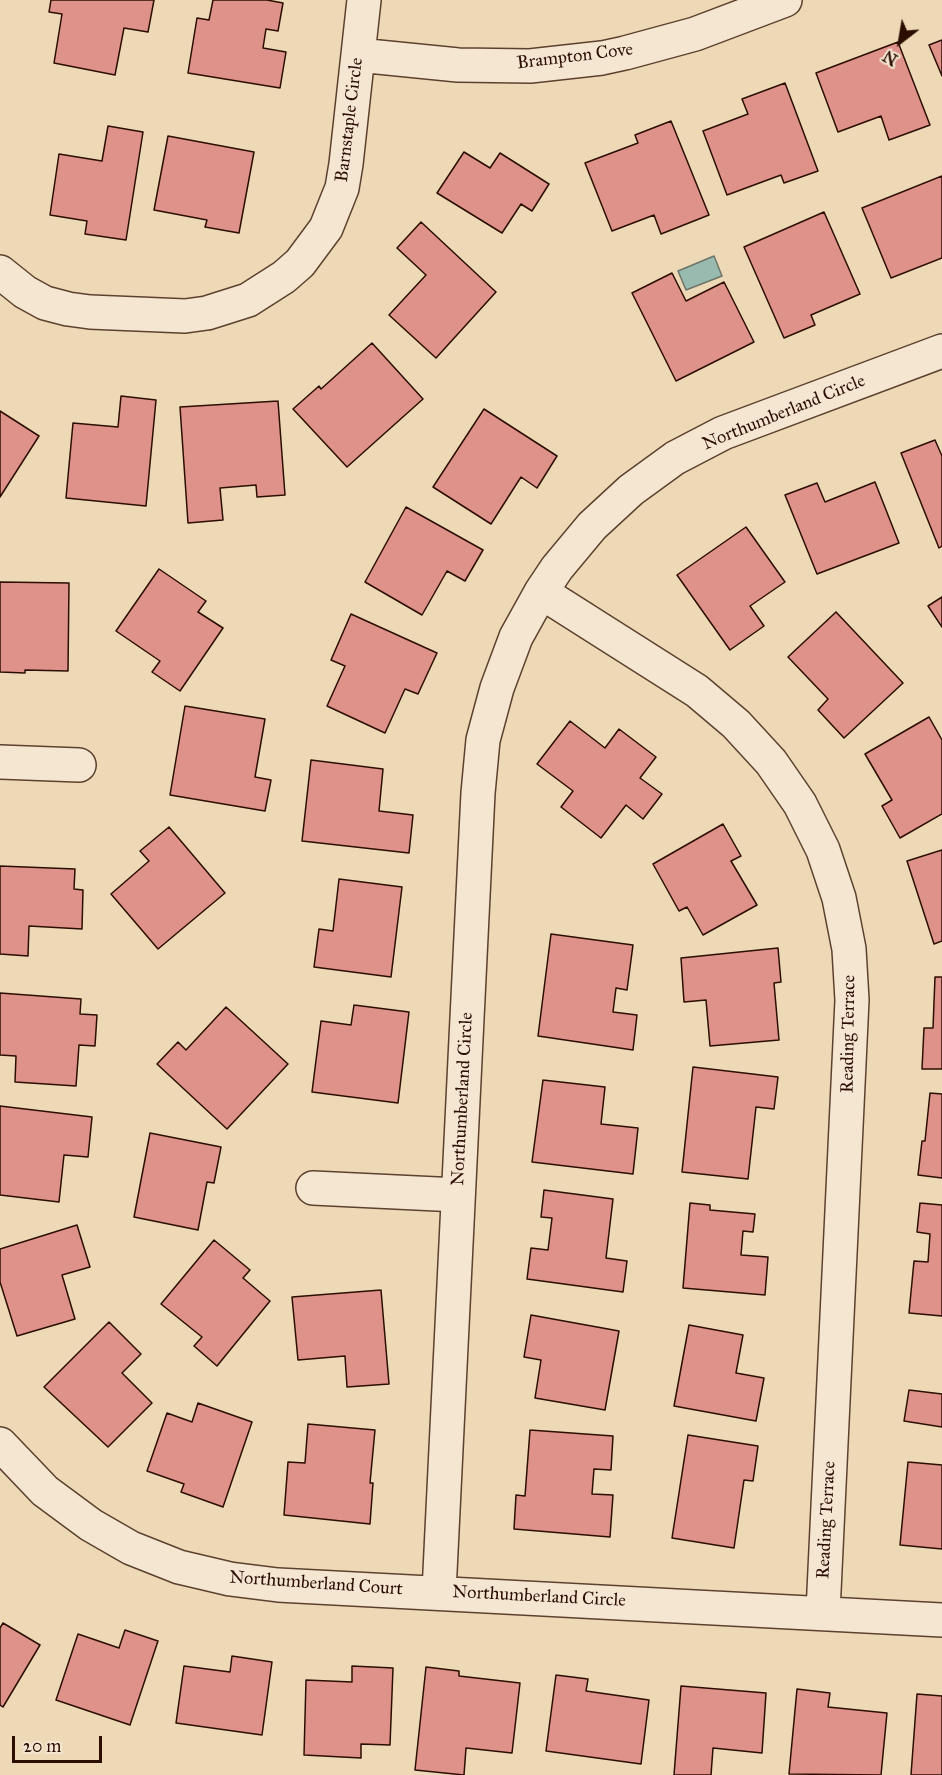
<!DOCTYPE html>
<html>
<head>
<meta charset="utf-8">
<style>
	body { margin:0 }
	#map { position:relative; width:942px; height:1775px; overflow:hidden; background:#eed9b7; font-family:"IM FELL Great Primer",serif }
	canvas { display:block }
	.north { position:absolute; left:870px; top:12px; width:60px; height:60px; -webkit-text-stroke:4px #f4e6d0; paint-order:stroke; rotate:211deg; font-size:16px; font-weight:700; line-height:24px; text-align:center; color:#2c0e01 }
	.north::after { content:''; display:block; margin:auto; width:21px; height:27px; background:#2c0e01; clip-path:polygon(50% 0,100% 100%,50% 72%,0 100%) }
	.scale { position:absolute; left:12px; top:1736px; width:90px; height:27px; box-sizing:border-box; border:3px solid #2c0e01; border-top:0; padding-left:8px; font-size:18px; line-height:21px; white-space:nowrap; color:#2c0e01; -webkit-text-stroke:4px #f4e6d0; paint-order:stroke }
</style>
</head>
<body>
<div id="map">
<canvas width="942" height="1775"></canvas>
<div class="north">N</div>
<div class="scale">20 m</div>
</div>
<script>
const g = document.querySelector('canvas').getContext('2d');
g.lineJoin = 'round';
function fillPath(path, color) { g.fillStyle = color; g.fill(path, 'evenodd'); }
const shape = rows => new Path2D(rows.map(r => 'M' + r).join(''));
function strokePath(path, color, width, dash) { g.strokeStyle = color; g.lineWidth = width; g.lineCap = dash ? 'butt' : 'round'; g.setLineDash(dash || []); g.stroke(path); }
function drawText(font, color, halo, rows, align = 'center') {
  g.font = font + ' "IM FELL Great Primer",serif'; g.lineWidth = 4.5; g.setLineDash([]); g.textBaseline = 'middle'; g.strokeStyle = halo; g.fillStyle = color; for (const [text, x, y, turn = 0] of rows) {
    g.save(); g.translate(x, y); g.rotate((+turn || 0) * Math.PI / 180); g.textAlign = isNaN(turn) ? turn : align; if (halo) g.strokeText(text, 0, 0); g.fillText(text, 0, 0); g.restore();
  }
}
const water = shape([
	[714,256,722,276,686,290,678,271,714,256]
]);
const building = shape([
	[51,0,154,0,148,32,124,28,115,75,54,63,62,14,49,12,51,0],
	[213,0,267,0,283,3,278,31,266,29,263,48,286,52,280,88,188,73,197,18,209,20,213,0],
	[942,40,942,76,929,45,942,40],
	[898,42,930,125,889,140,881,116,838,132,816,73,898,42],
	[785,83,818,171,784,183,781,175,727,195,703,131,748,114,742,99,785,83],
	[671,121,709,215,661,234,654,215,612,231,585,163,638,143,635,135,671,121],
	[108,126,143,132,126,240,85,234,87,221,50,215,59,154,102,161,108,126],
	[168,136,254,152,239,233,205,227,207,220,154,210,168,136],
	[464,152,490,168,500,153,549,184,532,211,521,204,502,233,437,193,464,152],
	[942,176,942,258,891,278,862,208,942,176],
	[824,212,860,294,811,315,815,325,784,338,744,247,824,212],
	[421,222,496,292,436,358,389,315,426,275,397,248,421,222],
	[672,273,686,301,724,282,754,342,676,381,632,293,672,273],
	[372,343,423,399,347,467,293,409,319,386,321,389,372,343],
	[121,396,156,400,146,506,66,498,73,423,118,427,121,396],
	[278,401,285,495,257,497,256,485,220,488,223,520,188,523,180,407,278,401],
	[484,409,557,456,537,488,521,477,491,524,433,487,484,409],
	[0,411,39,436,0,497,0,411],
	[935,440,942,456,942,546,939,548,901,453,935,440],
	[875,482,899,543,817,574,785,495,817,483,825,502,875,482],
	[406,507,483,550,465,581,447,571,422,615,365,582,406,507],
	[746,527,785,582,750,606,764,626,730,650,677,575,746,527],
	[159,569,206,601,198,612,223,628,180,691,152,672,160,661,116,631,159,569],
	[0,582,69,583,68,671,25,670,25,673,0,672,0,582],
	[942,597,942,627,928,606,942,597],
	[836,612,903,683,844,738,818,710,828,699,788,657,836,612],
	[351,614,437,653,418,694,405,689,385,733,327,706,345,666,331,660,351,614],
	[185,706,265,719,255,777,271,780,265,811,170,795,185,706],
	[929,717,942,740,942,814,900,838,882,806,892,800,865,754,929,717],
	[570,721,605,748,619,729,656,757,640,778,662,794,643,819,626,805,601,838,561,807,573,791,537,764,570,721],
	[311,760,383,769,379,811,413,815,409,853,302,841,311,760],
	[723,824,741,856,731,861,757,905,703,935,687,907,679,911,653,864,723,824],
	[169,827,225,893,158,949,111,894,149,861,140,851,169,827],
	[942,850,942,941,934,944,907,861,942,850],
	[0,866,75,869,74,889,83,890,82,929,29,926,28,956,0,954,0,866],
	[339,879,402,887,391,977,314,967,319,929,333,931,339,879],
	[551,934,633,945,627,990,616,988,613,1012,637,1015,633,1050,538,1036,551,934],
	[778,948,781,982,774,983,779,1040,710,1046,706,1000,684,1002,681,958,778,948],
	[935,977,942,977,942,1069,922,1069,924,1028,933,1028,935,977],
	[0,993,81,999,80,1014,97,1015,95,1046,79,1045,76,1086,15,1082,16,1056,0,1055,0,993],
	[354,1005,409,1012,398,1103,312,1092,321,1021,351,1025,354,1005],
	[226,1007,288,1064,227,1129,157,1064,178,1042,186,1050,226,1007],
	[693,1067,778,1077,774,1109,756,1107,748,1179,682,1172,693,1067],
	[543,1080,605,1087,601,1124,638,1128,633,1174,532,1162,543,1080],
	[930,1093,942,1094,942,1178,918,1175,922,1141,925,1141,930,1093],
	[0,1106,92,1117,88,1157,64,1155,59,1202,0,1195,0,1106],
	[150,1133,221,1147,214,1183,207,1182,198,1230,134,1217,150,1133],
	[544,1190,613,1199,606,1258,627,1261,623,1292,527,1279,531,1248,548,1250,552,1218,541,1217,544,1190],
	[690,1203,710,1205,710,1210,755,1214,753,1232,743,1231,741,1255,768,1257,765,1295,683,1288,690,1203],
	[920,1203,942,1205,942,1316,909,1313,914,1261,928,1262,930,1234,917,1232,920,1203],
	[77,1225,90,1267,62,1275,75,1319,17,1336,0,1282,0,1249,77,1225],
	[214,1240,250,1270,243,1278,270,1301,217,1366,194,1346,202,1337,161,1304,214,1240],
	[381,1290,389,1384,347,1387,345,1356,298,1360,292,1297,381,1290],
	[531,1315,619,1331,605,1410,535,1398,541,1360,524,1357,531,1315],
	[109,1322,141,1354,122,1373,152,1403,108,1447,44,1387,109,1322],
	[689,1325,743,1335,736,1373,764,1378,756,1421,674,1406,689,1325],
	[909,1390,942,1394,942,1427,904,1421,909,1390],
	[198,1403,252,1422,223,1507,181,1492,184,1484,147,1471,167,1413,192,1422,198,1403],
	[308,1424,375,1430,370,1483,373,1483,370,1524,284,1515,288,1462,305,1463,308,1424],
	[530,1430,613,1436,611,1470,594,1469,592,1494,613,1495,610,1537,514,1529,516,1495,525,1496,530,1430],
	[688,1435,758,1446,753,1481,744,1480,734,1548,672,1538,688,1435],
	[908,1462,942,1465,942,1549,900,1545,908,1462],
	[3,1623,40,1645,3,1707,0,1705,0,1628,3,1623],
	[125,1630,158,1641,130,1725,56,1700,78,1634,119,1648,125,1630],
	[232,1656,272,1662,262,1735,176,1723,184,1666,230,1672,232,1656],
	[352,1666,393,1668,390,1745,361,1744,361,1758,304,1755,306,1680,352,1682,352,1666],
	[426,1667,459,1671,459,1676,520,1683,512,1753,466,1748,464,1775,415,1770,426,1667],
	[556,1675,588,1679,586,1691,649,1700,641,1764,546,1751,556,1675],
	[681,1686,766,1693,762,1753,713,1748,711,1775,674,1775,681,1686],
	[797,1689,830,1693,828,1707,887,1713,881,1775,789,1774,797,1689],
	[917,1694,942,1696,942,1775,911,1775,917,1694]
]);
const minor = shape([
	[358,55,458,65,530,66,602,58,625,53,695,34,785,0],
	[0,272,25,292,45,303,68,309,90,312,185,316,207,313,248,300,284,277,300,263,326,228,342,188,346,164,364,0],
	[541,592,697,691,736,724,771,762,800,804,823,850,839,898,849,949,852,1000,823,1612],
	[0,762,79,765],
	[313,1188,458,1195],
	[0,1444,45,1491,91,1525,131,1548,179,1567,230,1579,278,1585,942,1620],
	[439,1592,478,793,483,740,497,688,516,637,541,592,557,568,592,526,631,490,675,458,723,433,942,351]
]);
const streetNames = [
	["Brampton Cove",575,57,-7],
	["Barnstaple Circle",350,120,-83],
	["Northumberland Circle",784,413,-22],
	["Reading Terrace",849,1034,-89],
	["Northumberland Circle",463,1099,-87],
	["Reading Terrace",827,1520,-87],
	["Northumberland Court",316,1584,4],
	["Northumberland Circle",539,1597,3]
];
fillPath(water, '#99baaf');
strokePath(water, '#6d7569', 1.5);
fillPath(building, '#df9289');
strokePath(building, '#2c0e01', 1.5);
strokePath(minor, '#5c412e', 36);
strokePath(minor, '#f4e6d0', 33);
drawText('18px', '#2c0e01', '#f4e6d0', streetNames);
</script>
</body>
</html>
